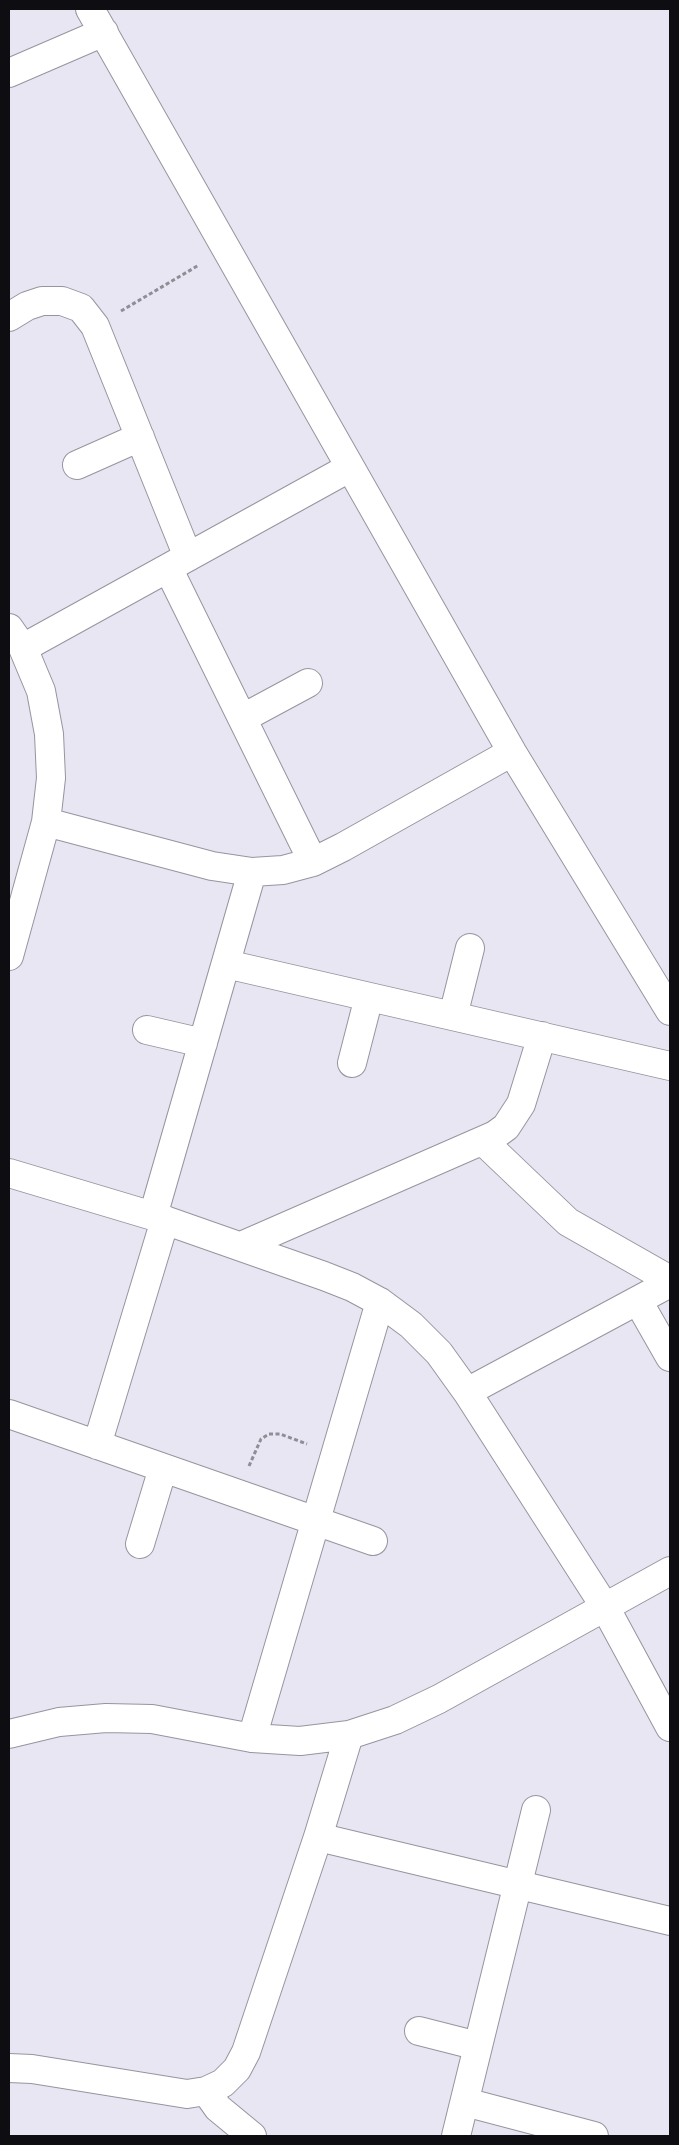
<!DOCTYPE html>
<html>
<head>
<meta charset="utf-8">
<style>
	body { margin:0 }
	#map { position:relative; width:679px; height:2145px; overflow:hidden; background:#e8e6f2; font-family:Roboto,sans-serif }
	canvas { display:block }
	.frame { position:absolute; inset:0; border:10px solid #0e0d11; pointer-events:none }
</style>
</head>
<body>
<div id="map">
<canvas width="679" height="2145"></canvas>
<div class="frame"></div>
</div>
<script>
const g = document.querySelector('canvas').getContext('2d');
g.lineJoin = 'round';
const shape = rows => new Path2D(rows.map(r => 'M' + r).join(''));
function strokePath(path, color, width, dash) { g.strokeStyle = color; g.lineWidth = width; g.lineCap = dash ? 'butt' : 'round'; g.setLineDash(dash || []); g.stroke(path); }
const path = shape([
	[121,311,199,265],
	[249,1466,261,1439,269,1434,280,1434,307,1444]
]);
const minor = shape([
	[90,9,512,752,670,1011],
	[9,73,104,32],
	[9,317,27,306,42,301,62,301,81,308,95,326,188,557],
	[77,465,140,437],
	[168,568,313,862],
	[9,628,23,648,41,691,49,734,51,778,46,822,9,956],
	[23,648,349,468],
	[243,718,308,683],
	[46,822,212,866,252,872,283,870,313,862,343,847,512,752],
	[226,964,670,1066],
	[453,1016,470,948],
	[147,1030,203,1043],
	[352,1063,369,997],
	[483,1141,568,1222,670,1280],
	[9,1173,153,1216,324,1276,352,1287,380,1302,411,1325,439,1353,467,1392,605,1607,670,1727],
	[153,1216,252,872],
	[241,1246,495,1135,506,1127,521,1104,542,1036],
	[638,1301,670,1357],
	[467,1392,670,1283],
	[9,1414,373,1541],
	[97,1445,165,1220],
	[140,1544,163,1468],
	[9,1734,59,1722,106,1718,152,1719,252,1738,300,1741,349,1735,395,1720,439,1699,670,1571],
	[252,1738,380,1302],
	[318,1837,670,1921],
	[419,2031,478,2046],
	[9,2068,32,2069,187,2094,206,2091,223,2083,237,2069,246,2052,318,1837,349,1735],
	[206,2091,218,2108,252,2136],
	[465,2102,594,2136],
	[456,2136,536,1810]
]);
strokePath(minor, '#97949f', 30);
strokePath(path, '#8f8d96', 3, [4, 2.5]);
strokePath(minor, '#fff', 28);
</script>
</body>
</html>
